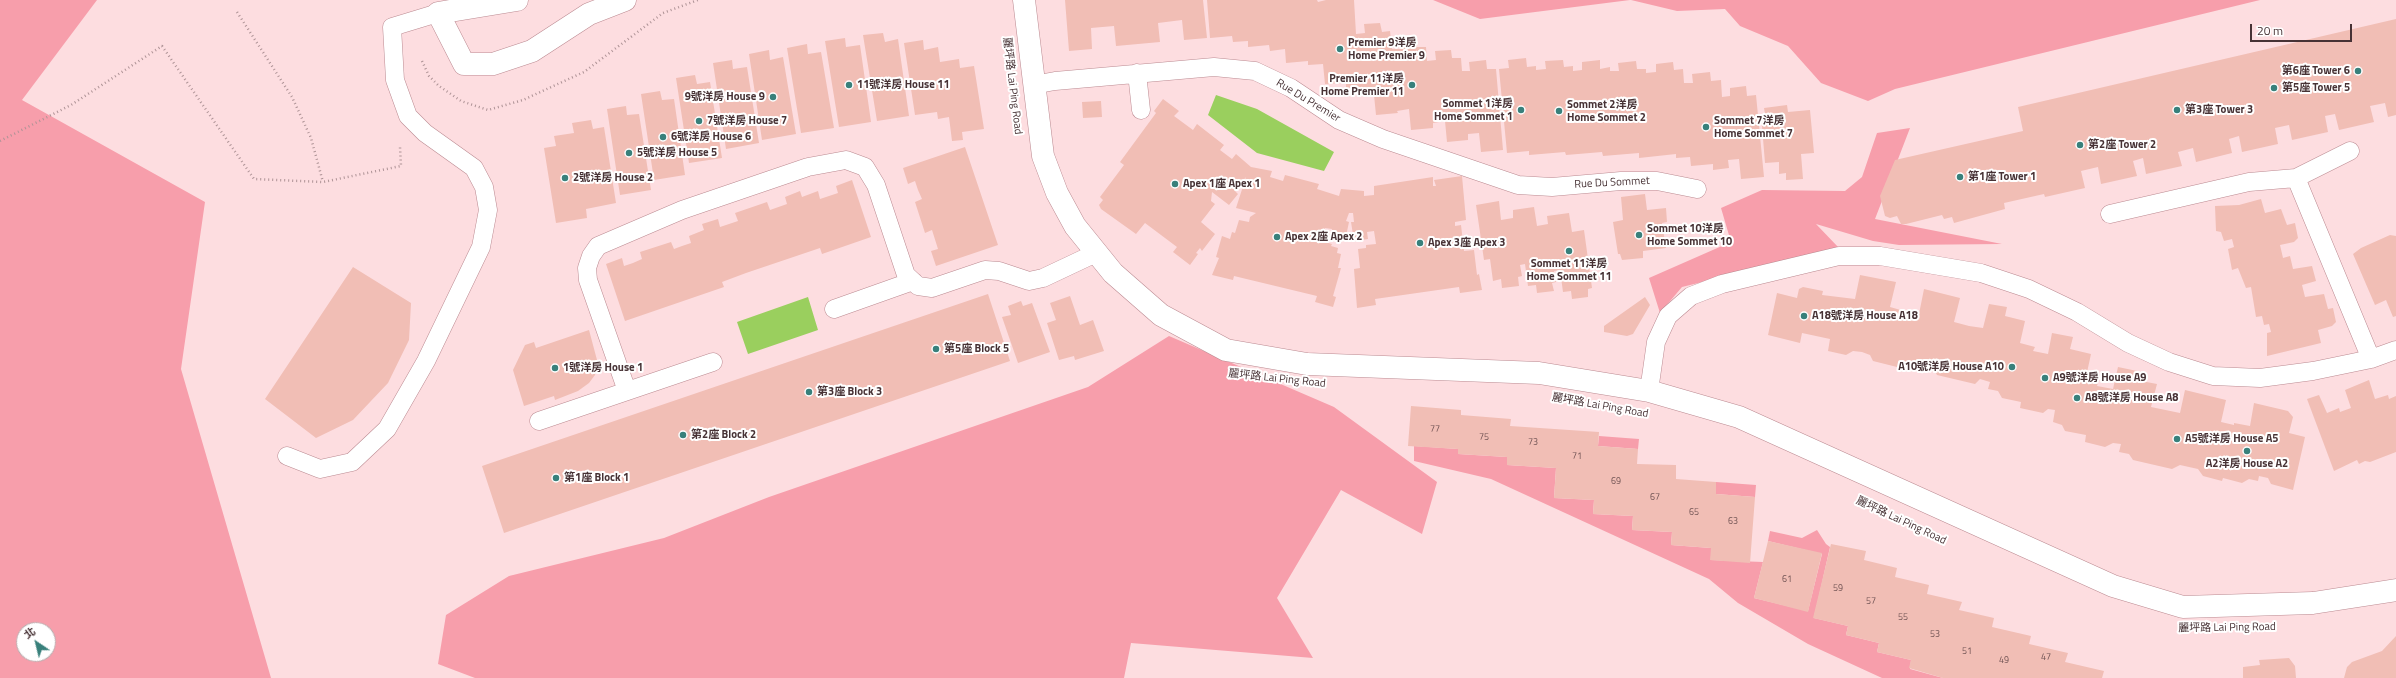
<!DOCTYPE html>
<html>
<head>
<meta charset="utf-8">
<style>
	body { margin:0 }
	#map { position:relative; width:2396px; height:678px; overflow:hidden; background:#fddde0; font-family:"Titillium Web","Noto Sans TC",sans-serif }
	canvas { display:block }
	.north { position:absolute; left:16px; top:622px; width:40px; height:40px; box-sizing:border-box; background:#fff; border:1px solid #b5adae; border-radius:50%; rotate:325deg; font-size:11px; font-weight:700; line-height:16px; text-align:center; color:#473235 }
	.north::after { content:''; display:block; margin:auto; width:14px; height:18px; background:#38807b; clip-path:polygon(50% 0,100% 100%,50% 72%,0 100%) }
	.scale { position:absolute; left:2250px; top:24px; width:102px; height:18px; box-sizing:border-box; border:2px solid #473235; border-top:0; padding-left:5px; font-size:12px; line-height:14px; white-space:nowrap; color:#473235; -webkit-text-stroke:3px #fff; paint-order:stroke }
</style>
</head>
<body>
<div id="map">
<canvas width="2396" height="678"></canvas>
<div class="north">北</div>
<div class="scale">20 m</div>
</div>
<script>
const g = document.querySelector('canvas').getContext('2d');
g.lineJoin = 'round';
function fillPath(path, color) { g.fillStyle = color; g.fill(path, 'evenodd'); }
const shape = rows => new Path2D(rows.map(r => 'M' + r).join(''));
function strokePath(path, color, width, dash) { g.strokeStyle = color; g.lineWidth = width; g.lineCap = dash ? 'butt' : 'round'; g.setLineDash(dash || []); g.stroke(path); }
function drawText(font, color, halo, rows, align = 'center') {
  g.font = font + ' "Titillium Web","Noto Sans TC",sans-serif'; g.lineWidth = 4; g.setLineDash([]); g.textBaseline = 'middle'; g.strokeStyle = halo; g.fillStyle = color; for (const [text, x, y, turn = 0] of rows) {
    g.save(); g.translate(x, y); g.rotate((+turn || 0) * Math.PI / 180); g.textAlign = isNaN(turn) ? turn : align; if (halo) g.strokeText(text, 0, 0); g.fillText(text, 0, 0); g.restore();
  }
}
const green = shape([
	[0,0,97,0,22,100,205,202,181,369,271,678,0,678],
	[24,630,48,630,48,654,24,654],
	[1433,0,1630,0,1480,19],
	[1631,0,2260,0,1895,89,1868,101,1821,83,1788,46,1740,26,1725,9,1677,11],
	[1910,128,1875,219,2002,244,1899,245,1873,241,1816,224,1839,248,1682,287,1660,313,1649,278,1731,242,1721,208,1762,190,1845,191,1862,177,1877,133],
	[1169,336,1334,407,1437,482,1422,534,1341,490,1277,598,1313,658,1131,643,1124,678,475,678,438,664,446,615,509,576,664,538,769,497,1088,387],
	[1599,436,1639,439,1638,449,1598,446],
	[1414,446,1458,449,1458,454,1507,457,1507,465,1556,468,1554,498,1594,500,1593,514,1633,516,1632,530,1672,532,1671,545,1711,548,1711,560,1763,562,1754,598,1808,611,1822,554,1768,541,1770,531,1802,538,1817,530,1826,544,1830,547,1814,618,1848,626,1846,635,1879,643,1877,652,1911,660,1910,669,1943,678,1882,678,1808,644,1738,603,1709,579,1491,479,1414,461],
	[1716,482,1756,485,1755,497,1716,494]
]);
const water = shape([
	[1216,95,1257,109,1334,152,1324,171,1257,153,1208,115],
	[808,297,818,330,748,354,737,322]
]);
const building = shape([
	[1065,0,1203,0,1207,38,1184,40,1182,20,1158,23,1160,42,1116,46,1114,26,1091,28,1092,49,1069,51],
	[1207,0,1317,0,1318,2,1326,0,1354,0,1356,34,1365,33,1364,24,1380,23,1382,32,1390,31,1392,49,1400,49,1399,40,1416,38,1417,47,1426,47,1427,61,1436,60,1435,51,1451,50,1452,58,1461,58,1462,71,1470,71,1469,62,1486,60,1487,69,1496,69,1503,150,1481,152,1479,133,1468,134,1468,140,1447,142,1445,121,1433,123,1433,128,1411,130,1409,109,1397,111,1398,113,1376,115,1374,95,1362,96,1362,87,1346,88,1346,83,1325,84,1323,64,1308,65,1308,61,1286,63,1285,49,1270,51,1269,45,1248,47,1248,41,1233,42,1232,36,1210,38],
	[2396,19,2396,115,2388,117,2385,103,2370,106,2374,122,2339,130,2335,114,2325,116,2328,132,2292,140,2289,125,2275,128,2278,144,2242,152,2239,136,2229,139,2232,153,2196,162,2193,148,2178,152,2182,166,2146,174,2143,158,2133,161,2137,176,2101,184,2098,167,2081,171,2085,188,2045,197,2044,194,2004,203,2005,209,1954,223,1952,217,1944,219,1942,215,1906,224,1901,224,1897,216,1890,218,1885,216,1880,196,1895,160,2023,131,2018,107],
	[883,33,885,42,898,39,909,116,877,121,863,35],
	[845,38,846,47,860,45,871,122,839,127,825,41],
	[923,40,924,50,938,47,940,62,959,59,960,68,974,66,984,129,962,132,963,140,952,141,949,117,938,119,937,112,915,115,904,43],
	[807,44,808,54,821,52,834,128,801,133,787,48],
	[769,50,770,60,783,57,796,134,762,140,749,54],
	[1526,58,1527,67,1536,66,1536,70,1546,69,1545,61,1563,60,1564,67,1573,66,1573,71,1582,70,1582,62,1600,60,1600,69,1610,67,1610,71,1619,71,1618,63,1636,61,1637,69,1646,69,1646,73,1656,72,1656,64,1673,62,1674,70,1683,69,1684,83,1693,83,1692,74,1710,72,1711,81,1721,80,1722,97,1730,96,1730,88,1746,86,1747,96,1756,95,1764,177,1741,179,1739,159,1728,160,1729,168,1713,170,1713,164,1691,166,1690,157,1676,158,1676,154,1639,158,1639,153,1603,156,1602,152,1566,155,1565,152,1529,155,1529,151,1507,153,1499,69,1509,68,1508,60],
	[732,60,733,69,747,67,759,143,726,149,713,63],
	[695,75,697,84,710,82,722,158,689,163,676,78],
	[660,91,662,100,674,99,685,175,654,180,641,94],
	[1163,99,1179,111,1174,116,1193,130,1197,124,1224,145,1220,150,1232,159,1236,154,1251,167,1272,171,1270,177,1283,181,1285,175,1319,184,1317,189,1339,196,1341,189,1364,191,1364,196,1374,195,1374,186,1433,177,1433,186,1436,186,1434,180,1462,176,1466,220,1455,222,1455,226,1461,225,1464,251,1474,250,1477,275,1479,274,1482,290,1460,293,1459,287,1375,299,1376,305,1357,308,1354,269,1360,268,1358,249,1366,248,1366,245,1376,244,1374,231,1367,232,1368,239,1354,241,1351,222,1354,222,1353,213,1349,213,1346,221,1349,222,1345,241,1331,237,1332,229,1325,228,1322,241,1332,244,1331,246,1338,248,1337,253,1341,254,1338,268,1341,268,1333,296,1336,297,1333,307,1315,302,1317,296,1234,276,1233,280,1212,275,1219,258,1216,257,1222,236,1230,239,1232,232,1235,233,1239,220,1249,222,1250,217,1256,213,1236,208,1246,177,1235,191,1238,194,1229,205,1212,192,1211,201,1215,204,1201,222,1215,234,1202,251,1200,248,1196,253,1198,254,1190,265,1173,252,1177,247,1145,223,1136,234,1101,209,1099,205,1103,200,1100,197,1124,165,1120,162,1156,113,1154,111],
	[1101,101,1102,117,1083,118,1082,102],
	[1787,105,1788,112,1810,110,1814,153,1801,154,1803,179,1786,180,1786,173,1779,174,1779,162,1765,163,1761,114,1765,114,1764,108],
	[626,106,627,115,639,114,651,190,620,195,607,109],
	[591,120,593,129,604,127,616,203,586,209,587,218,556,223,544,148,556,146,554,136,574,133,572,123],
	[965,147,998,245,936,266,931,251,938,249,932,230,925,233,915,202,922,199,918,190,915,181,908,184,903,168],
	[852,180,871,237,822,254,820,248,746,273,722,282,724,287,625,321,606,264,622,258,624,266,633,263,642,259,640,252,671,242,674,249,682,246,691,243,689,236,704,230,702,224,718,219,720,227,738,221,735,213,767,202,770,210,787,204,785,197,800,191,802,197,818,191,820,199,838,193,836,186],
	[1645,194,1647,210,1666,208,1667,222,1662,223,1666,248,1643,251,1643,258,1622,260,1620,254,1618,254,1613,222,1623,220,1621,197],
	[2261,199,2265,213,2281,209,2287,225,2295,223,2298,238,2294,242,2280,245,2283,258,2290,256,2293,269,2312,266,2316,281,2302,285,2305,297,2324,294,2328,309,2333,308,2336,322,2332,326,2318,330,2321,343,2267,356,2267,333,2271,332,2269,324,2264,325,2262,316,2256,317,2251,287,2246,288,2238,268,2232,270,2228,249,2234,247,2232,239,2224,241,2221,232,2216,231,2215,206,2239,205],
	[1499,201,1501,220,1513,218,1513,210,1534,207,1537,226,1548,224,1547,216,1569,213,1572,232,1584,230,1592,288,1588,289,1588,297,1572,299,1571,291,1563,292,1560,270,1554,271,1556,282,1552,283,1554,291,1537,293,1536,285,1528,286,1525,264,1520,265,1522,276,1518,277,1519,286,1502,288,1501,279,1493,281,1490,259,1484,260,1476,205],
	[2390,235,2396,236,2396,316,2393,317,2386,300,2375,305,2353,254,2361,248],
	[353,267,411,303,409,340,388,383,353,420,316,438,265,399],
	[1860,275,1896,282,1890,307,1904,311,1919,314,1924,289,1960,298,1954,322,1969,326,1983,328,1989,304,2007,307,2005,316,2025,321,2020,343,2035,347,2033,351,2048,354,2052,333,2073,337,2070,349,2091,354,2086,377,2099,380,2097,386,2113,389,2118,367,2137,371,2136,380,2157,384,2151,407,2180,413,2185,390,2226,400,2221,422,2234,425,2234,423,2250,426,2254,403,2288,411,2293,417,2289,433,2305,437,2293,490,2271,484,2268,478,2259,476,2258,481,2249,479,2242,483,2223,478,2222,481,2203,476,2198,469,2180,465,2172,469,2133,460,2129,454,2119,452,2121,444,2113,443,2105,447,2085,442,2086,435,2065,431,2062,425,2053,422,2055,410,2048,409,2043,413,2020,408,2021,402,2002,398,1998,391,1988,389,1990,382,1980,379,1975,384,1937,375,1934,369,1925,367,1917,365,1909,370,1873,361,1870,355,1862,352,1853,351,1846,355,1828,351,1830,339,1802,333,1800,343,1768,335,1777,293,1797,298,1799,289,1803,287,1823,291,1822,295,1855,299],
	[988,294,1010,361,504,533,482,466],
	[1070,296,1080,325,1093,320,1104,351,1075,360,1074,356,1059,360,1047,323,1056,320,1050,303],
	[1645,297,1650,305,1633,334,1627,336,1604,332,1604,326],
	[1021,301,1023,306,1032,303,1050,352,1018,363,1002,317,1011,315,1008,306],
	[589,330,597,360,595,375,589,383,578,391,555,400,554,396,524,406,513,370,525,345,534,342,536,348],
	[2369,380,2375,399,2388,395,2389,399,2396,396,2396,452,2370,462,2365,461,2359,464,2357,460,2334,471,2307,399,2319,395,2327,413,2339,408,2340,412,2351,408,2345,390],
	[1411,406,1461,410,1461,415,1511,419,1510,426,1599,432,1598,446,1638,449,1637,464,1676,465,1676,479,1716,482,1716,494,1755,497,1750,563,1710,560,1711,548,1671,545,1672,532,1632,530,1633,516,1593,514,1594,500,1554,498,1556,468,1507,465,1507,457,1458,454,1458,449,1408,446],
	[1768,541,1822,553,1808,612,1754,598],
	[1831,544,1866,551,1864,560,1897,568,1895,577,1929,585,1927,594,1962,602,1959,610,1994,618,1992,627,2031,636,2029,644,2068,653,2065,662,2104,671,2102,678,1943,678,1909,668,1911,660,1877,652,1879,643,1846,635,1848,626,1813,618],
	[2396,636,2396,678,2344,678,2347,667,2352,662,2382,651],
	[2289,658,2295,666,2296,678,2243,678,2243,667,2260,665,2259,660]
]);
const path = shape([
	[237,12,292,97,311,138,323,182],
	[422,61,429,76,439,86,461,101,488,110,523,100,584,72,663,13,698,0],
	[0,141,71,105,162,46,254,179,323,182,401,166,400,147]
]);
const service = shape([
	[1137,73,1141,110],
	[1033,85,1055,81,1214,67,1255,71,1291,88,1339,120,1383,139,1518,185,1552,187,1621,181,1657,181,1697,189],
	[2296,178,2371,359],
	[2110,214,2249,182,2296,178,2350,151],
	[834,309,913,281],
	[627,391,588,280,587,268,591,256,598,246,682,210,808,167,846,160,865,167,876,185,906,275,918,286,932,288,985,270,999,271,1029,281,1043,278,1096,253],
	[1649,391,1656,342,1668,316,1691,296,1722,284,1839,256,1880,256,1981,273,2029,289,2077,312,2128,343,2169,362,2213,376,2260,378,2313,371,2371,359,2396,350],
	[539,421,713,362],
	[287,456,320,469,352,462,387,429,426,361,481,247,488,210,484,187,474,168,425,133,408,116,395,80,392,27,438,13]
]);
const minor = shape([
	[517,0,438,13,464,64,493,64,532,51,589,14,625,0],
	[1024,0,1043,156,1057,193,1075,226,1113,273,1161,315,1226,350,1307,364,1539,373,1649,391,1739,417,2113,586,2183,607,2313,603,2396,590]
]);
const markers = [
	[1340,49,4,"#38807b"],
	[2358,71,4,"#38807b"],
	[849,85,4,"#38807b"],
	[1412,85,4,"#38807b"],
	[2274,88,4,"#38807b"],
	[773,97,4,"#38807b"],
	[1521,110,4,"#38807b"],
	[2177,110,4,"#38807b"],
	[1559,111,4,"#38807b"],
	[699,121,4,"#38807b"],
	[1706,127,4,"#38807b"],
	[663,137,4,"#38807b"],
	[2080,145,4,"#38807b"],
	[629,153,4,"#38807b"],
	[1960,177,4,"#38807b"],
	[565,178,4,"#38807b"],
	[1175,184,4,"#38807b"],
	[1639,235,4,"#38807b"],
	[1277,237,4,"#38807b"],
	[1420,243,4,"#38807b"],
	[1569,251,4,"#38807b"],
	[1804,316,4,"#38807b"],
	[936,349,4,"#38807b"],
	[2012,367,4,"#38807b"],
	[555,368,4,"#38807b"],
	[2045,378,4,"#38807b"],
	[809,392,4,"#38807b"],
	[2077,398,4,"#38807b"],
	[683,435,4,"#38807b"],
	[2177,439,4,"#38807b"],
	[2247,451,4,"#38807b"],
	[556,478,4,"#38807b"]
];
const numberNames = [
	["77",1435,430],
	["75",1484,438],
	["73",1533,443],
	["71",1577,457],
	["69",1616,482],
	["67",1655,498],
	["65",1694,513],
	["63",1733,522],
	["61",1787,580],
	["59",1838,589],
	["57",1871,602],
	["55",1903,618],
	["53",1935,635],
	["51",1967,652],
	["47",2046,658],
	["49",2004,661]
];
const poiNames = [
	["Premier 9洋房",1348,43],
	["Home Premier 9",1348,56],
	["第6座 Tower 6",2350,71,"right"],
	["Premier 11洋房",1404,79,"right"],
	["Home Premier 11",1404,92,"right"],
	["11號洋房 House 11",857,85],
	["第5座 Tower 5",2282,88],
	["9號洋房 House 9",765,97,"right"],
	["Sommet 1洋房",1513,104,"right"],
	["Home Sommet 1",1513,117,"right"],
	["Sommet 2洋房",1567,105],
	["Home Sommet 2",1567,118],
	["第3座 Tower 3",2185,110],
	["7號洋房 House 7",707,121],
	["Sommet 7洋房",1714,121],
	["Home Sommet 7",1714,134],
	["6號洋房 House 6",671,137],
	["第2座 Tower 2",2088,145],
	["5號洋房 House 5",637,153],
	["第1座 Tower 1",1968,177],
	["2號洋房 House 2",573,178],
	["Apex 1座 Apex 1",1183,184],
	["Sommet 10洋房",1647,229],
	["Home Sommet 10",1647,242],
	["Apex 2座 Apex 2",1285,237],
	["Apex 3座 Apex 3",1428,243],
	["Sommet 11洋房",1569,264,"center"],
	["Home Sommet 11",1569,277,"center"],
	["A18號洋房 House A18",1812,316],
	["第5座 Block 5",944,349],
	["A10號洋房 House A10",2004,367,"right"],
	["1號洋房 House 1",563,368],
	["A9號洋房 House A9",2053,378],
	["第3座 Block 3",817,392],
	["A8號洋房 House A8",2085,398],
	["第2座 Block 2",691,435],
	["A5號洋房 House A5",2185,439],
	["A2洋房 House A2",2247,464,"center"],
	["第1座 Block 1",564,478]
];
const streetNames = [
	["麗坪路 Lai Ping Road",1012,86,83],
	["Rue Du Premier",1308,101,31],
	["Rue Du Sommet",1612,183,-3],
	["麗坪路 Lai Ping Road",1277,379,6],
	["麗坪路 Lai Ping Road",1600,406,10],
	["麗坪路 Lai Ping Road",1901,521,25],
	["麗坪路 Lai Ping Road",2227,628,-1]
];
fillPath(green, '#f79eab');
fillPath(water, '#9acf5e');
fillPath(building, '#f1beb5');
strokePath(service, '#bb8a91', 19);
strokePath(minor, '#bb8a91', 23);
strokePath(path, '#ae9396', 2.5, [1, 3]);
strokePath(service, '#fff', 18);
strokePath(minor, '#fff', 22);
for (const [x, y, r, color] of markers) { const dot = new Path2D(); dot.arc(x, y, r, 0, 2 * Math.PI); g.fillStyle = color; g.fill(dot); strokePath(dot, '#fff', 1.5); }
drawText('9px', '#725555', null, numberNames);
drawText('bold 11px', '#473235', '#fff', poiNames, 'left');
drawText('11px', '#473235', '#fff', streetNames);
</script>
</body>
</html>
